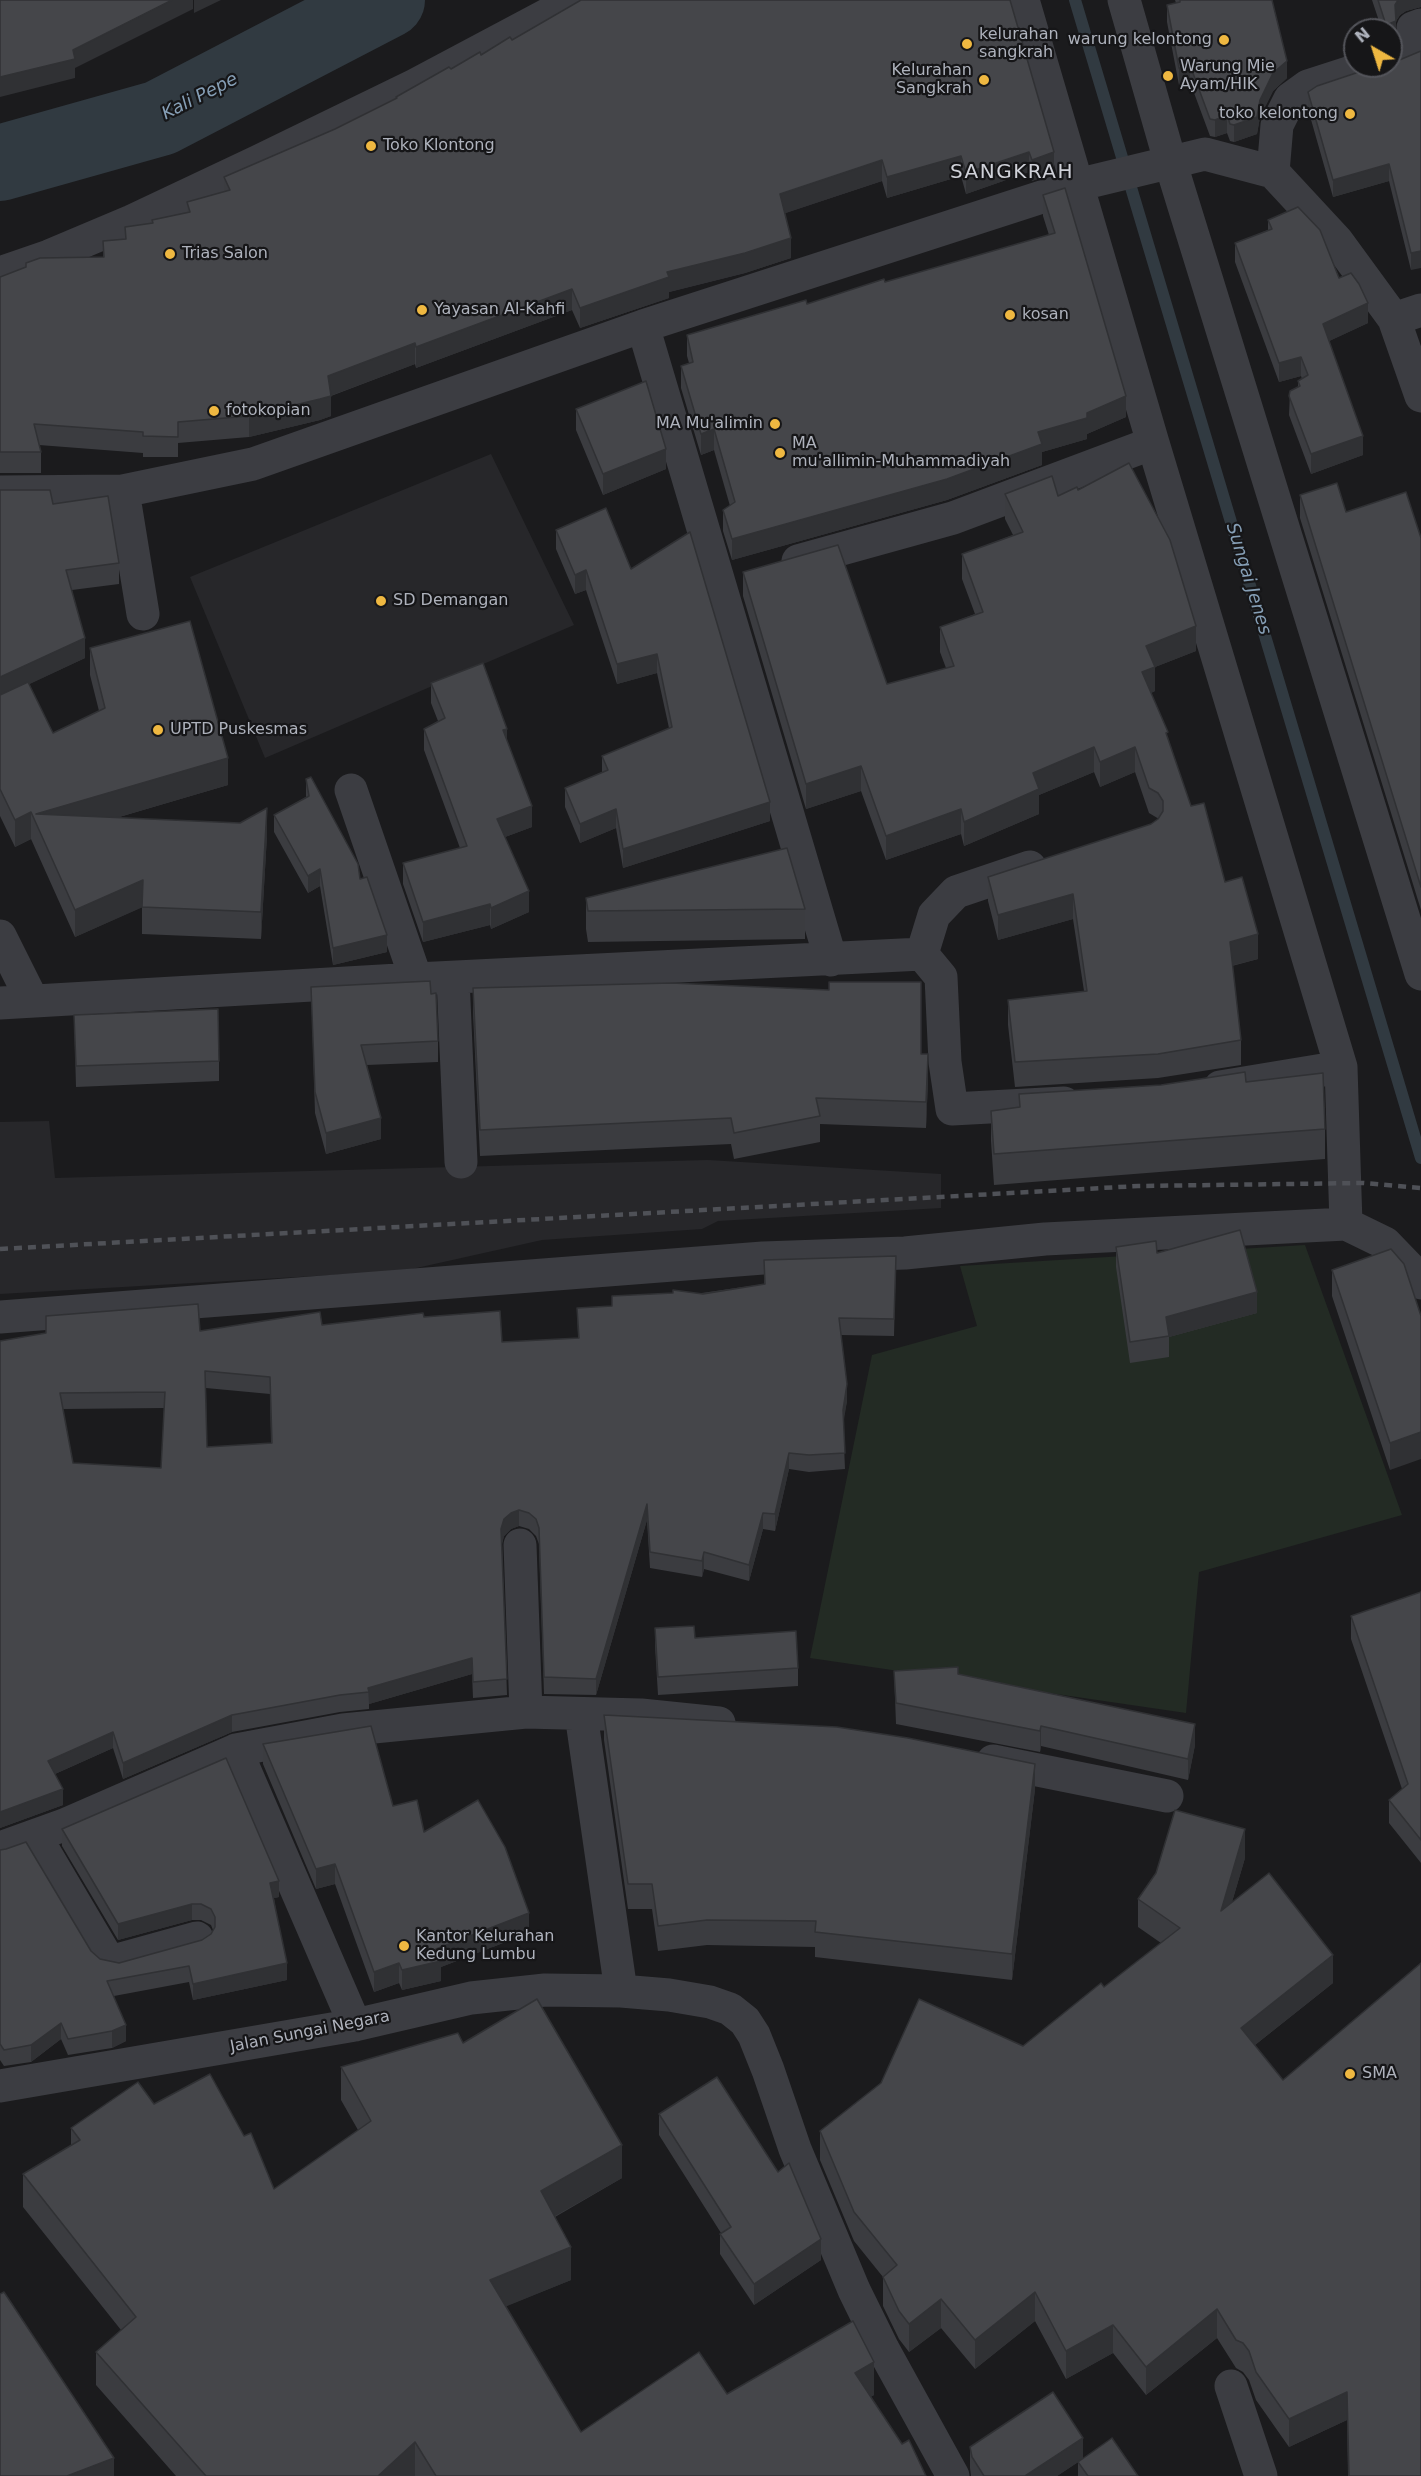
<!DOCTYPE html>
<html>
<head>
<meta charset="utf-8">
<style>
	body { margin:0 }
	#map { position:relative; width:1421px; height:2476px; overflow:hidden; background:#1b1b1d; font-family:"DejaVu Sans",sans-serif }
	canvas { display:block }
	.north { position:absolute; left:1343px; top:18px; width:60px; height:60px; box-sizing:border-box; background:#161618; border:2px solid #53545a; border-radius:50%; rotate:321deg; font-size:16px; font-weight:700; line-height:24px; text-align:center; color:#aeb2bc }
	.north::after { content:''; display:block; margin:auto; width:21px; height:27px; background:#efb841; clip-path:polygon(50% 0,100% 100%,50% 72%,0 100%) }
</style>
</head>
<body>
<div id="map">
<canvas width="1421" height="2476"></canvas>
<div class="north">N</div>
</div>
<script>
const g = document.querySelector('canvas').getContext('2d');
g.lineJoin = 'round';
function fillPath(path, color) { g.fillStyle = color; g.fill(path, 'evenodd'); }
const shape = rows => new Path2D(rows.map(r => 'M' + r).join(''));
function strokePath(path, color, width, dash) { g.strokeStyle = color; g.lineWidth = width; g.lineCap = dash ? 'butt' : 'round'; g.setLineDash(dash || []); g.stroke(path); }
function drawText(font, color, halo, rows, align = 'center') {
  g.font = font + ' "DejaVu Sans",sans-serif'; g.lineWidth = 4.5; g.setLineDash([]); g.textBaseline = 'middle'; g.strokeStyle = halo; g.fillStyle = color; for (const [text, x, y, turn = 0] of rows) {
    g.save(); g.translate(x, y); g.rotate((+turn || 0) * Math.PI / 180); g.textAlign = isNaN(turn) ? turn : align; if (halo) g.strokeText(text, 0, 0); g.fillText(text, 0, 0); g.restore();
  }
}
const built = shape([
	[491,454,574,625,265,758,190,577],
	[49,1121,55,1178,708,1160,941,1174,941,1208,718,1221,702,1229,542,1240,403,1271,0,1294,0,1122]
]);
const green = shape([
	[1305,1245,1402,1515,1199,1572,1186,1713,810,1658,872,1355,977,1326,960,1266]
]);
const stream = shape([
	[1075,0,1421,1158]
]);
const river = shape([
	[0,163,160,118,387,0]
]);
const minor = shape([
	[1124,0,1170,161,1421,974],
	[1391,60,1418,51,1413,28,1421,25],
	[1273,172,1277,125,1290,99,1308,86,1370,66],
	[0,273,49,256,132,221,257,162,415,85,575,0],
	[1394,319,1421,310],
	[643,326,831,960],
	[123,491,143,614],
	[0,492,123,491,253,464,643,326,1085,183,1205,154,1273,172,1337,241,1394,319,1421,396],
	[798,561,953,518,1153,443],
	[351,790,416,979],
	[0,936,32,1000],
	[922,954,941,977,945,1062,952,1109,1064,1103],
	[922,954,934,915,956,892,1030,867],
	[453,978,461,1162],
	[0,1003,416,979,922,954],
	[1220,1087,1341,1067],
	[1346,1224,1385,1243,1411,1270,1421,1283],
	[0,1317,763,1258,905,1253,1045,1239,1346,1224,1341,1067,1153,443,1023,0],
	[520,1545,526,1712],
	[581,1714,621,1991],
	[236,1750,355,2025],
	[993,1761,1167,1796],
	[35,1836,107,1958,114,1961,197,1938],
	[0,1848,64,1825,236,1750,343,1730,526,1712,641,1715,719,1723],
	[0,2086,355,2025,471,1998,545,1990,621,1991,669,1995,710,2002,730,2009,745,2021,754,2035,768,2070,795,2149,854,2290,883,2349,953,2476],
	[1231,2386,1261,2476]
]);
const rail = shape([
	[0,1249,1138,1186,1364,1183,1421,1188]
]);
const wall = shape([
	[1010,0,1054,173,1032,181,1029,172,966,194,961,176,887,198,882,181,785,213,791,258,745,273,669,292,669,298,580,328,572,310,416,368,415,364,331,396,331,416,320,420,249,437,178,443,178,457,143,457,143,453,39,445,41,452,41,473,0,473,0,277,103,257,103,241,125,239,125,227,152,224,152,220,187,212,187,202,224,192,224,177,335,129,396,99,396,97,512,40],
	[1175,0,1272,0,1287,78,1273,91,1260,117,1257,134,1234,142,1230,141,1227,133,1215,137,1210,136,1190,82,1179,85,1167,22,1167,5,1176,3],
	[1372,0,1421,0,1421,7,1406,11,1400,15,1396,21,1396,39,1391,30,1382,30],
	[1421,51,1411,270,1389,181,1333,197,1308,109,1308,92,1397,61],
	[1043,195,1126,417,1087,434,1087,439,1042,452,1042,465,947,500,732,560,723,531,723,510,730,506,714,450,701,455,681,388,681,366,689,363,687,356,687,335,807,304,1049,235,1043,216],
	[1268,220,1339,278,1368,323,1329,341,1363,455,1311,474,1289,415,1290,391,1298,387,1298,381,1302,379,1301,376,1279,382,1235,262,1235,243,1268,230],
	[576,409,666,469,603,495,576,430],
	[0,490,53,504,119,563,119,584,72,590,85,658,29,684,53,733,99,711,90,675,90,648,228,785,116,818,267,835,261,939,142,934,142,907,75,937,31,839,15,847,0,816],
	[1078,490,1196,651,1155,667,1155,691,1151,693,1168,738,1191,806,1258,959,1232,966,1241,1040,1241,1065,1158,1078,1015,1087,1008,1025,1008,1000,1084,991,1073,919,998,940,988,901,988,877,1151,824,1159,819,1149,813,1135,772,1100,787,1094,772,1039,795,1039,814,964,846,961,834,886,860,861,791,806,809,743,596,743,572,887,684,946,668,940,652,940,627,975,614,962,579,962,554,1013,535,1005,519,1005,494,1058,496],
	[1300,495,1346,512,1421,538,1421,910,1300,518],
	[556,530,631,569,770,821,623,868,616,828,580,843,565,807,565,788,602,772,602,756,669,728,657,673,617,684,586,590,575,594,556,549],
	[431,683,507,741,532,827,505,837,529,912,491,929,490,925,423,942,403,884,403,863,460,848,424,750,424,729,438,721,431,703],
	[306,779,360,879,387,952,333,965,320,886,308,893,274,832,274,815,306,797],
	[586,898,805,909,805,939,588,942,586,929],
	[311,987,431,994,438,1041,438,1062,367,1065,381,1139,326,1154,315,1113],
	[473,988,921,1054,928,1080,926,1128,820,1124,820,1142,734,1159,731,1144,480,1156,473,1013],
	[74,1015,219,1061,219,1081,76,1087],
	[1246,1082,1325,1129,1325,1159,994,1185,991,1141,991,1111,1019,1108,1019,1094],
	[1116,1247,1157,1253,1257,1313,1169,1337,1169,1357,1130,1363,1116,1267],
	[896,1256,894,1336,841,1335,847,1401,843,1421,845,1469,809,1472,789,1469,775,1531,763,1529,749,1581,704,1569,702,1577,650,1568,647,1520,596,1695,544,1694,539,1544,536,1536,529,1529,519,1526,511,1529,504,1536,502,1544,507,1695,473,1698,472,1674,369,1704,369,1709,340,1712,232,1732,123,1779,113,1748,55,1774,63,1805,0,1828,0,1341,322,1325,424,1317,502,1342,578,1338,577,1308,612,1306,764,1284,764,1260],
	[206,1388,270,1394,271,1443,207,1447],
	[164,1408,161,1468,73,1463,63,1409],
	[1404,1264,1390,1470,1332,1296,1332,1270],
	[1421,1592,1421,1863,1389,1823,1389,1800,1402,1789,1351,1639,1351,1616],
	[655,1628,695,1638,798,1668,798,1686,658,1695,655,1646],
	[894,1671,958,1674,1195,1745,1188,1780,1041,1746,1040,1752,896,1724],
	[604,1715,1035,1789,1012,1980,815,1957,815,1947,707,1945,658,1951,652,1909,628,1909,604,1740],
	[263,1744,393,1806,424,1832,529,1933,441,1967,441,1981,402,1990,399,1983,374,1992,335,1884,316,1889,263,1764],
	[62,1829,279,1897,274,1898,287,1980,193,2000,189,1982,114,1996,126,2041,112,2048,68,2055,61,2039,31,2062,4,2066,0,2060,0,1850,91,1951,100,1959,119,1963,202,1940,211,1934,213,1930,211,1925,201,1920,192,1920,118,1940,62,1846],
	[1245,1858,1232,1902,1333,1983,1255,2045,1421,2476,1348,2476,1347,2420,1289,2447,1256,2400,1249,2380,1243,2372,1236,2368,1217,2338,1146,2395,1113,2353,1066,2379,1035,2321,975,2369,941,2328,909,2352,899,2339,883,2306,883,2277,854,2241,820,2160,820,2131,1023,2046,1104,1987,1161,1943,1138,1927,1138,1899],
	[463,2043,622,2178,555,2217,571,2280,506,2306,581,2432,727,2394,874,2395,870,2397,902,2444,926,2476,176,2476,96,2385,96,2352,121,2330,23,2207,23,2174,71,2146,71,2128,154,2104,244,2136,274,2189,358,2130,341,2100,341,2067],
	[659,2114,821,2260,754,2305,720,2254,720,2234,721,2233,659,2135],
	[970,2447,1083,2458,1138,2476,1078,2476,1078,2462,1057,2476,971,2476,970,2468]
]);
const shadedWall = shape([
	[172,0,193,0,193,9,75,68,75,78,0,97,0,77,73,50],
	[194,0,221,0,194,13],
	[1398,0,1421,0,1421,7,1406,11,1400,15,1396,21,1396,39,1391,40,1391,30,1386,30,1386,25],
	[1287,61,1287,78,1273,91,1260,117,1257,134,1234,142,1234,125,1260,100,1273,73],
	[1190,65,1190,82,1179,85,1179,68],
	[1227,115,1227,133,1215,137,1215,120],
	[1029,152,1029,172,966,194,966,173],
	[1054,152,1054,173,1032,181,1032,160],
	[961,156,961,176,887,198,887,177],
	[882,160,882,181,780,215,780,194],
	[1389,164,1389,181,1333,197,1333,180],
	[791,238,791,258,745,273,669,292,669,298,580,328,580,308,667,272],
	[1421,251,1421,268,1411,270,1411,253],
	[572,289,572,310,416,368,416,347],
	[1368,303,1368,323,1323,344,1323,324],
	[415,343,415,364,330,396,331,396,331,416,320,420,249,437,249,416,328,376],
	[1301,357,1301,376,1279,382,1279,363],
	[1126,396,1126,417,1087,434,1087,439,1042,452,1042,465,947,500,732,560,732,539,1038,432,1087,413],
	[714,429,714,450,701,455,701,434],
	[1363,436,1363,455,1311,474,1311,454],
	[666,449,666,469,603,495,603,474],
	[586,570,586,590,575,594,575,575],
	[1196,626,1196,651,1155,667,1155,691,1142,697,1142,672,1146,646],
	[85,638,85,658,0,698,0,677],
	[657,654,657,673,617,684,617,664],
	[507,729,507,750,503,730],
	[1094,747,1094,772,1039,795,1039,814,964,846,964,822,1033,773],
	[1135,747,1135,772,1100,787,1100,762],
	[228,758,228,785,44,839,36,814],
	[861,766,861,791,806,809,806,784],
	[770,802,770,821,623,868,623,849],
	[532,806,532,827,497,840,497,819],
	[267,808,267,835,261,939,261,912],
	[616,809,616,828,580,843,580,824],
	[961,809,961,834,886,860,886,836],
	[31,812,31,839,15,847,15,820],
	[320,869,320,886,308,893,308,876],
	[143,880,143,907,75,937,75,910],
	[529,891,529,912,491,929,491,908],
	[1073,894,1073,919,998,940,998,915],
	[490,904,490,925,423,942,423,922],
	[1258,934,1258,959,1230,966,1230,942],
	[387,935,387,952,333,965,333,948],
	[928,1054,928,1080,926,1128,926,1102],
	[381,1118,381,1139,326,1154,326,1133],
	[1257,1292,1257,1313,1169,1337,1166,1317],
	[847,1384,847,1401,843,1426,843,1410],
	[1421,1432,1421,1459,1390,1470,1390,1443],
	[789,1453,789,1469,775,1531,775,1514],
	[647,1504,647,1520,596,1695,596,1679],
	[519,1510,519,1526,511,1529,504,1536,501,1546,501,1529,504,1519,511,1513],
	[763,1513,763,1529,749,1581,749,1565],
	[704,1552,704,1569,702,1577,702,1561],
	[472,1658,472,1674,369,1704,368,1688],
	[232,1715,232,1732,123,1779,123,1763],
	[1195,1724,1195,1745,1188,1780,1188,1759],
	[1041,1726,1041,1746,1040,1752,1040,1731],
	[113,1732,113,1748,48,1777,48,1761],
	[1035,1764,1035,1789,1012,1980,1012,1954],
	[63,1789,63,1805,0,1828,0,1812],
	[1245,1829,1245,1858,1221,1939,1221,1911],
	[335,1864,335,1884,316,1889,316,1869],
	[279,1881,279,1897,270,1899,270,1883],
	[192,1904,192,1920,118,1940,118,1924],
	[529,1913,529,1933,441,1967,441,1981,402,1990,402,1970,436,1949],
	[1333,1955,1333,1983,1241,2056,1241,2028],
	[287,1963,287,1980,193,2000,193,1984],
	[399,1963,399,1983,374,1992,374,1972],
	[61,2023,61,2039,31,2062,31,2045],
	[126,2025,126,2041,112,2048,112,2031],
	[622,2145,622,2178,541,2224,541,2191],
	[821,2239,821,2260,754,2305,754,2284],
	[571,2247,571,2280,490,2313,490,2280],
	[1035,2292,1035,2321,975,2369,975,2340],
	[941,2299,941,2328,909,2352,909,2324],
	[1217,2309,1217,2338,1146,2395,1146,2367],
	[1113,2325,1113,2353,1066,2379,1066,2351],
	[874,2362,874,2395,855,2406,855,2373],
	[1347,2392,1347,2420,1289,2447,1289,2419],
	[1083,2438,1083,2459,1057,2476,1025,2476],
	[415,2442,415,2476,378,2476],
	[114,2458,114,2476,67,2476]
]);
const building = shape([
	[0,0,172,0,73,50,75,59,0,77,0,0],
	[581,0,1010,0,1054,152,1032,160,1029,152,966,173,961,156,887,177,882,160,780,194,791,238,745,253,667,272,669,277,580,308,572,289,416,347,415,343,328,376,331,396,320,399,249,416,178,422,178,437,143,436,143,432,34,424,41,452,0,452,0,277,26,267,26,263,40,258,104,257,103,241,126,239,125,227,153,223,152,220,190,212,187,202,230,190,224,177,335,129,397,98,396,97,449,67,451,69,480,52,481,55,510,37,512,40,581,0],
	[1180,0,1272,0,1287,61,1273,73,1260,100,1257,117,1234,125,1230,124,1227,115,1215,120,1210,119,1190,65,1179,68,1167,5,1180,2,1180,0],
	[1378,0,1398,0,1395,5,1396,21,1386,25,1378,0],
	[1421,51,1421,251,1411,253,1389,164,1333,180,1308,92,1317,86,1377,66,1391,66,1391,60,1397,61,1421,51],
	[1065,188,1126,396,1087,413,1087,418,1038,432,1042,444,947,479,732,539,723,510,735,502,714,429,701,434,681,366,693,362,687,335,806,300,807,304,884,279,885,282,1055,233,1043,195,1065,188],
	[1298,207,1320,230,1339,278,1351,273,1359,284,1368,303,1323,324,1363,436,1311,454,1289,396,1290,391,1300,386,1298,381,1308,375,1301,357,1279,363,1235,243,1272,229,1268,220,1298,207],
	[646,381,666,449,603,474,576,409,646,381],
	[1129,463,1170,540,1196,626,1146,646,1155,667,1142,672,1168,732,1166,733,1191,806,1204,803,1225,882,1242,877,1258,934,1230,942,1241,1040,1158,1054,1015,1062,1008,1000,1087,991,1073,894,998,915,988,877,1151,824,1158,819,1163,811,1163,801,1158,793,1149,788,1135,747,1100,762,1094,747,1033,773,1039,789,964,822,961,809,886,836,861,766,806,784,743,572,838,545,887,684,954,666,940,627,983,612,962,554,1023,532,1005,494,1052,476,1058,496,1077,487,1078,490,1129,463],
	[1337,483,1346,512,1406,492,1421,538,1421,887,1300,495,1337,483],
	[0,490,50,490,53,504,108,496,119,563,66,570,85,638,0,677,0,490],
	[606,508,631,569,690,532,770,802,623,849,616,809,580,824,565,788,608,770,602,756,672,727,657,654,617,664,586,570,575,575,556,530,606,508],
	[190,621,228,758,36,814,240,823,267,808,261,912,142,907,143,880,75,910,31,812,15,820,0,789,0,695,28,682,53,733,105,708,90,648,190,621],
	[483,663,507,729,503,730,532,806,497,819,529,891,491,908,490,904,423,922,403,863,467,846,424,729,445,718,431,683,483,663],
	[311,777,358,864,360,879,367,877,387,935,333,948,320,869,308,876,274,815,309,796,306,779,311,777],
	[787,848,805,909,588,911,586,898,787,848],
	[430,981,431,994,436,993,438,1041,361,1045,381,1118,326,1133,315,1092,311,987,430,981],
	[829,982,921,982,921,1054,928,1054,926,1102,816,1098,820,1116,734,1133,731,1118,480,1130,473,988,671,983,829,990,829,982],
	[218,1009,219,1061,76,1066,74,1015,218,1009],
	[1245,1072,1246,1082,1323,1073,1325,1129,994,1154,991,1111,1020,1107,1019,1094,1161,1085,1245,1072],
	[1240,1230,1257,1292,1166,1317,1169,1336,1130,1342,1116,1247,1156,1241,1157,1253,1240,1230],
	[1391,1249,1404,1264,1421,1316,1421,1432,1390,1443,1332,1270,1391,1249],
	[896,1256,894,1319,839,1318,847,1384,843,1410,845,1453,809,1455,789,1453,775,1514,763,1513,749,1565,704,1552,702,1561,650,1552,647,1504,596,1679,544,1677,539,1528,536,1519,529,1513,519,1510,511,1513,504,1519,501,1529,507,1679,473,1682,472,1658,368,1688,369,1692,340,1695,232,1715,123,1763,113,1732,48,1761,63,1789,0,1812,0,1341,46,1333,46,1316,198,1304,200,1331,320,1312,322,1325,423,1313,424,1317,500,1311,502,1342,579,1338,577,1308,612,1306,612,1296,673,1293,673,1290,703,1294,765,1284,764,1260,896,1256],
	[205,1371,270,1377,272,1443,207,1447,205,1371],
	[165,1392,161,1468,73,1463,60,1393,165,1392],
	[1421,1592,1421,1840,1389,1800,1408,1784,1351,1616,1421,1592],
	[694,1626,695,1638,796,1631,798,1668,658,1677,655,1628,694,1626],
	[958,1667,958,1674,1195,1724,1188,1759,1041,1726,1040,1731,896,1703,894,1671,958,1667],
	[604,1715,837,1727,908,1738,1035,1764,1012,1954,815,1932,816,1921,707,1920,658,1926,652,1884,628,1884,604,1715],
	[371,1726,393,1806,417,1800,424,1832,478,1800,505,1847,529,1913,436,1949,441,1961,402,1970,399,1963,374,1972,335,1864,316,1869,263,1744,371,1726],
	[226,1758,279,1881,270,1883,287,1963,193,1984,189,1966,107,1981,126,2025,112,2031,68,2039,61,2023,31,2045,4,2050,0,2044,0,1850,6,1849,26,1842,91,1951,100,1959,119,1963,202,1940,211,1934,215,1927,215,1917,211,1909,201,1904,192,1904,118,1924,62,1829,226,1758],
	[1175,1810,1245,1829,1221,1911,1269,1873,1333,1955,1241,2028,1283,2080,1421,1963,1421,2476,1349,2476,1347,2392,1289,2419,1256,2372,1249,2351,1243,2343,1236,2340,1217,2309,1146,2367,1113,2325,1066,2351,1035,2292,975,2340,941,2299,909,2324,899,2311,883,2277,897,2265,854,2212,820,2131,881,2083,919,1999,1023,2046,1101,1983,1104,1987,1180,1928,1138,1899,1156,1873,1175,1810],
	[537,1999,622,2145,541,2191,571,2247,490,2280,581,2432,699,2352,727,2394,853,2321,874,2362,855,2373,902,2444,909,2440,926,2476,436,2476,415,2442,378,2476,206,2476,96,2352,136,2317,23,2174,80,2140,71,2128,138,2082,154,2104,210,2074,244,2136,251,2133,274,2189,371,2121,341,2067,458,2033,463,2043,537,1999],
	[717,2077,778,2172,789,2163,821,2239,754,2284,720,2234,731,2227,659,2114,717,2077],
	[4,2292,114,2458,67,2476,0,2476,0,2294,4,2292],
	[1053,2392,1083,2438,1025,2476,984,2476,972,2457,970,2447,1053,2392],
	[1112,2438,1138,2476,1088,2476,1078,2462,1112,2438]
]);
const markers = [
	[1224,40,6,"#efb841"],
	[967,44,6,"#efb841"],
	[1168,76,6,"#efb841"],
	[984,80,6,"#efb841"],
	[1350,114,6,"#efb841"],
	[371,146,6,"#efb841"],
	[170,254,6,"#efb841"],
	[422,310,6,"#efb841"],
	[1010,315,6,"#efb841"],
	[214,411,6,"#efb841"],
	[775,424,6,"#efb841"],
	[780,453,6,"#efb841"],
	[381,601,6,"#efb841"],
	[158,730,6,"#efb841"],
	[404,1946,6,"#efb841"],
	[1350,2074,6,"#efb841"]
];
const poiNames = [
	["kelurahan",979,35],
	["sangkrah",979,53],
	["warung kelontong",1212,40,"right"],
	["Warung Mie",1180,67],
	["Ayam/HIK",1180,85],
	["Kelurahan",972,71,"right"],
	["Sangkrah",972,89,"right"],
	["toko kelontong",1338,114,"right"],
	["Toko Klontong",383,146],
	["Trias Salon",182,254],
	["Yayasan Al-Kahfi",434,310],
	["kosan",1022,315],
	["fotokopian",226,411],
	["MA Mu'alimin",763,424,"right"],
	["MA",792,444],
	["mu'allimin-Muhammadiyah",792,462],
	["SD Demangan",393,601],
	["UPTD Puskesmas",170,730],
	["Kantor Kelurahan",416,1937],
	["Kedung Lumbu",416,1955],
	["SMA",1362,2074]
];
const streetNames = [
	["Jalan Sungai Negara",310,2032,-11]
];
const waterNames = [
	["Kali Pepe",200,97,-27],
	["Sungai Jenes",1248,579,73]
];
const quarterNames = [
	["SANGKRAH",1012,173]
];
fillPath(built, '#27272a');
fillPath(green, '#232b24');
strokePath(stream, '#313a41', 12);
strokePath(river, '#313a41', 76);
strokePath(minor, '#3c3d42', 33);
strokePath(rail, '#4f5157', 4.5, [8, 6]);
fillPath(wall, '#3b3c40');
fillPath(shadedWall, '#303134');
fillPath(building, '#45464a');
strokePath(building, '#303134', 1.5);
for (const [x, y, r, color] of markers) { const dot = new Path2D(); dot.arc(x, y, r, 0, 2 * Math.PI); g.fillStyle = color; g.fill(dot); strokePath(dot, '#161618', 2); }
drawText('16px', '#aeb2bc', '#161618', poiNames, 'left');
drawText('16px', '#aeb2bc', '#161618', streetNames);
drawText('italic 18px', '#869fb6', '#161618', waterNames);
g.letterSpacing = '1.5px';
drawText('20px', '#cfd1d8', '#161618', quarterNames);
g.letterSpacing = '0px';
</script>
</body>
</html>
